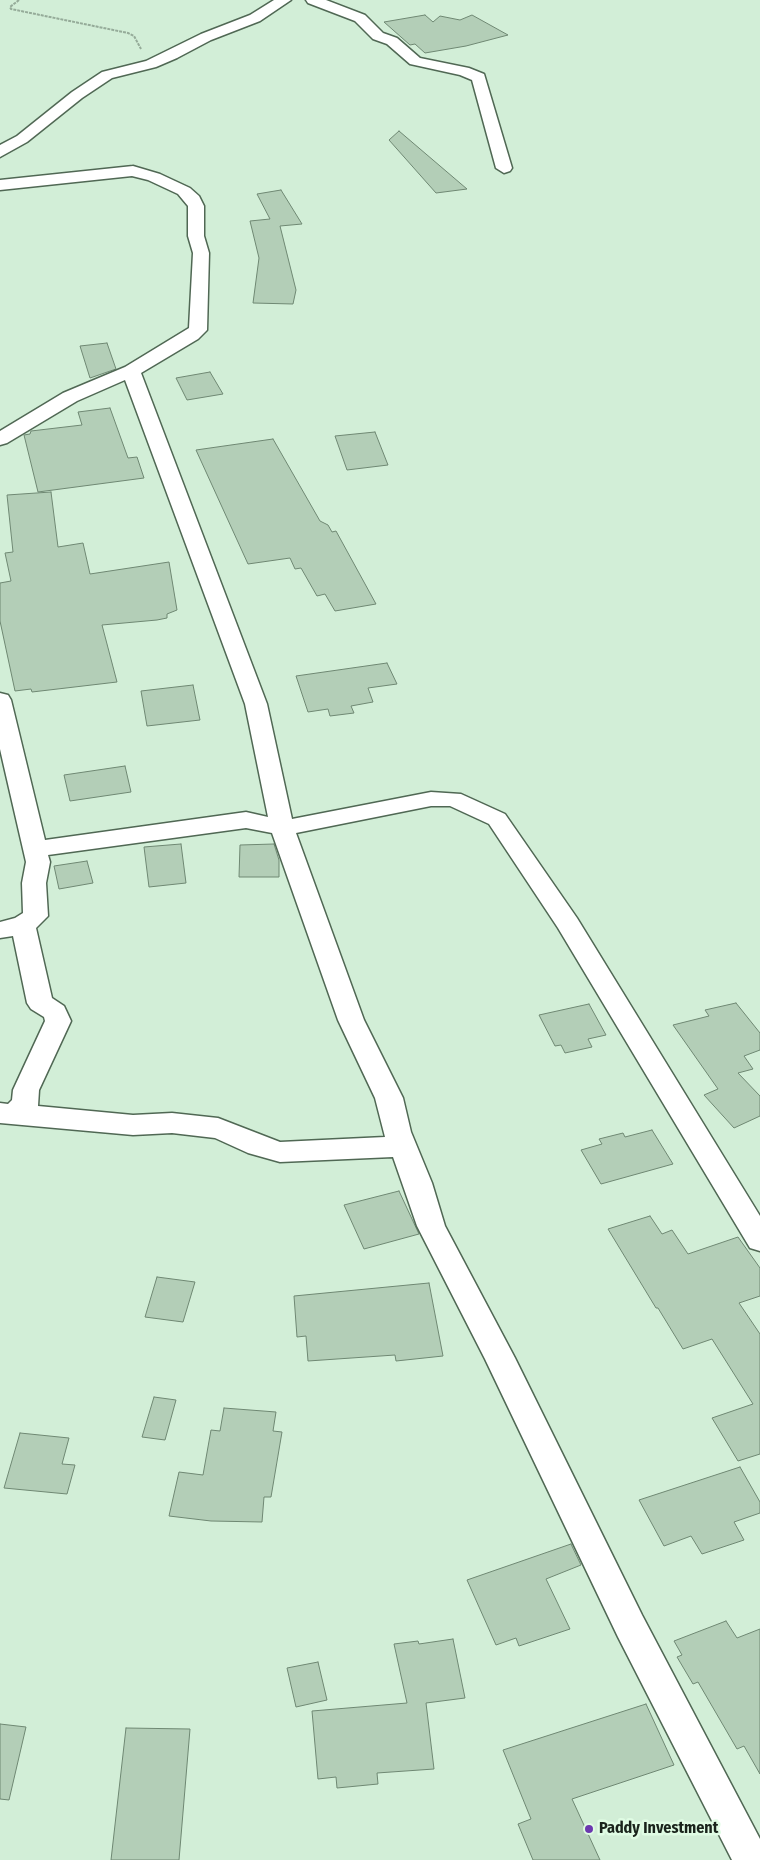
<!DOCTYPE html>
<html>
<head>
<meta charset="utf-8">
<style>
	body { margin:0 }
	canvas { display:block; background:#d2eed7 }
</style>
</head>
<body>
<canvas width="760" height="1860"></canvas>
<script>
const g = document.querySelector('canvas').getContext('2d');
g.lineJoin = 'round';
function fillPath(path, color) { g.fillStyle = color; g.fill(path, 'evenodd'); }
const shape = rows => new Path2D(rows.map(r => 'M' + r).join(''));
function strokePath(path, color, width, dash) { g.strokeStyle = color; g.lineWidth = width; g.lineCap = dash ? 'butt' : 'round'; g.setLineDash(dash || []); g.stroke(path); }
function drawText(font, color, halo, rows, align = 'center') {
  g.font = font + ' "Fira Sans Condensed",sans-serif'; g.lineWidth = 5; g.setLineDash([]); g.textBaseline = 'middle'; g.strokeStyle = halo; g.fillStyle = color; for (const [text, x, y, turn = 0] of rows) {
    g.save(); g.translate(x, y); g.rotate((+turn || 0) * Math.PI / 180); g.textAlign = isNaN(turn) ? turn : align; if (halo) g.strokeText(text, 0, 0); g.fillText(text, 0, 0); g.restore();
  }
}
const building = shape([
	[425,15,433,22,440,16,460,20,472,15,508,35,466,46,425,53,415,44,410,45,384,22,425,15],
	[399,131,467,189,436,193,389,140,399,131],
	[281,190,302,224,280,226,296,290,293,304,253,303,259,258,250,221,270,219,257,194,281,190],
	[107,343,116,369,90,378,80,346,107,343],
	[210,372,223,394,187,400,176,378,210,372],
	[110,408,128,458,137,457,144,478,38,492,24,435,30,434,31,431,82,425,78,412,110,408],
	[375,432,388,465,347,470,335,436,375,432],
	[273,439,320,521,328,525,332,532,336,531,376,604,335,611,325,594,317,596,301,568,295,569,290,558,248,564,196,450,273,439],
	[51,492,58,547,83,543,90,574,169,562,177,610,167,614,167,618,157,620,102,625,117,682,32,692,31,689,15,691,0,621,0,583,11,581,5,553,13,552,7,495,51,492],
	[387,663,397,684,368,688,373,702,351,706,354,713,330,716,328,709,308,712,296,676,387,663],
	[193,685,200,720,147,726,141,691,193,685],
	[125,766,131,792,70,801,64,775,125,766],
	[181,844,186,883,149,887,144,847,181,844],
	[274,844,279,860,279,877,239,877,240,845,274,844],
	[87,861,93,883,59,889,54,866,87,861],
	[736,1003,760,1033,760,1050,744,1056,753,1069,738,1073,760,1096,760,1116,734,1128,704,1095,718,1089,673,1025,709,1016,705,1010,736,1003],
	[589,1004,606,1035,588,1039,592,1047,565,1053,561,1045,555,1046,539,1015,589,1004],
	[652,1130,673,1164,601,1184,581,1150,602,1144,599,1139,623,1133,625,1137,652,1130],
	[399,1191,419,1234,364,1249,344,1205,399,1191],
	[650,1216,662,1234,672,1230,688,1254,738,1237,760,1268,760,1296,739,1303,760,1334,760,1454,738,1461,712,1418,753,1404,712,1339,683,1349,658,1308,656,1308,608,1229,650,1216],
	[157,1277,195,1282,183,1322,145,1317,157,1277],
	[429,1283,443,1356,396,1361,395,1355,308,1361,306,1336,297,1337,294,1296,429,1283],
	[154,1397,176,1400,165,1440,142,1437,154,1397],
	[224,1408,276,1412,273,1431,282,1432,271,1497,264,1497,262,1522,211,1521,169,1516,179,1472,203,1475,211,1430,220,1431,224,1408],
	[20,1433,69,1438,62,1464,75,1465,67,1494,4,1488,20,1433],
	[740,1467,760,1502,760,1513,734,1522,744,1540,702,1554,691,1536,664,1546,639,1500,740,1467],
	[571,1544,581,1565,546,1579,570,1629,519,1646,516,1638,496,1645,467,1580,571,1544],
	[726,1621,737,1638,760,1629,760,1774,744,1746,737,1749,698,1682,693,1684,677,1657,682,1655,674,1641,726,1621],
	[453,1639,465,1698,426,1703,434,1769,377,1773,378,1784,337,1788,336,1777,318,1779,312,1711,407,1703,394,1644,418,1641,419,1644,453,1639],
	[318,1662,327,1700,296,1707,287,1668,318,1662],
	[646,1704,674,1765,572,1799,600,1860,533,1860,518,1824,531,1819,503,1750,646,1704],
	[0,1724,26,1727,9,1800,0,1799,0,1724],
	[126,1728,190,1729,179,1860,111,1860,126,1728]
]);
const path = shape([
	[19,0,10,7,11,9,128,33,134,36,141,49]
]);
const minor = shape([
	[274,0,291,0,260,21,211,40,177,58,156,67,112,78,82,98,27,142,0,157,0,145,17,136,72,92,102,72,146,61,201,34,250,15,274,0],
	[306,0,326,0,365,15,383,33,397,38,420,58,469,68,484,74,512,168,510,171,504,173,496,168,472,80,460,75,410,64,387,44,373,39,355,21,308,3,306,0],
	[133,166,160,174,190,188,199,196,204,206,204,236,209,253,207,330,198,339,141,373,267,704,292,819,431,792,461,794,505,814,577,918,760,1216,760,1251,750,1248,558,928,489,824,450,806,431,806,296,833,364,1020,403,1098,411,1132,432,1183,445,1226,515,1358,642,1615,760,1839,760,1860,732,1860,618,1637,485,1359,417,1226,393,1157,280,1162,248,1153,215,1138,172,1133,133,1135,0,1123,0,1103,8,1104,12,1100,13,1090,45,1021,44,1017,31,1009,27,1003,13,936,0,938,0,922,15,918,23,913,22,883,26,862,0,749,0,693,8,695,11,700,45,840,246,812,268,817,245,704,125,380,77,401,7,443,0,445,0,431,63,393,125,367,189,328,193,253,188,236,188,206,178,194,148,180,132,176,0,190,0,180,133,166],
	[246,828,272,833,338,1020,375,1098,385,1137,280,1142,218,1118,172,1113,133,1115,38,1106,39,1090,71,1021,64,1006,52,998,36,928,48,916,46,883,50,862,48,855,246,828]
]);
const markers = [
	[589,1829,5,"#6c38af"]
];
const nearPoinames = [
	["Paddy Investment",599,1829]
];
fillPath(building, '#b3ceb7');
strokePath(building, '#6f8873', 1);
strokePath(minor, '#506854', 3);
strokePath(path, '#95ab99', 2, [3, 1]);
fillPath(minor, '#fff');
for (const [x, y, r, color] of markers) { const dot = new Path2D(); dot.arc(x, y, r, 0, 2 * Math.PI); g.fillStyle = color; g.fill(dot); strokePath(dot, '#e0fce4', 2); }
drawText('bold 16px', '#1a241c', '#e0fce4', nearPoinames, 'left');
</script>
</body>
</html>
